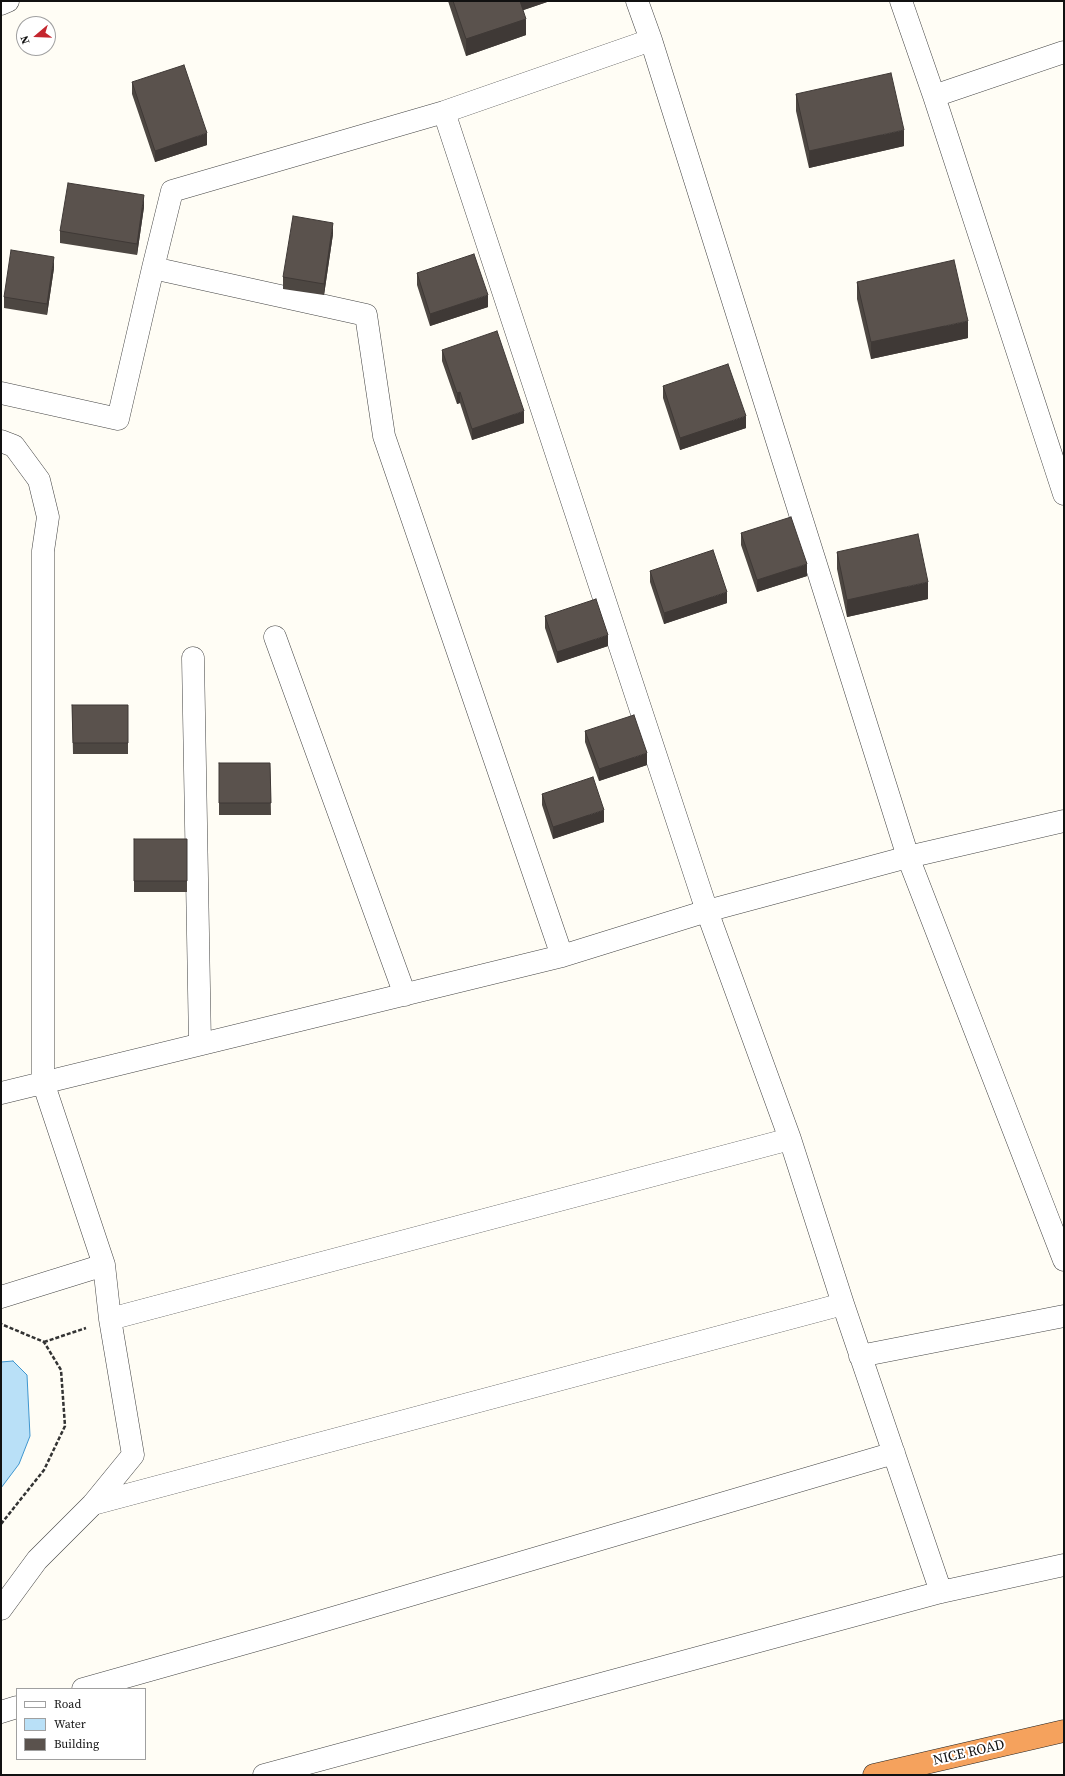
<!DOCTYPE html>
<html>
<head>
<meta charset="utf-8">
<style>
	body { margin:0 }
	#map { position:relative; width:1065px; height:1776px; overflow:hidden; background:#fffdf5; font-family:"Source Serif 4",serif }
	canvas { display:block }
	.frame { position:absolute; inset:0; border:2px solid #111; pointer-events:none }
	.legend { position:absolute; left:16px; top:1688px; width:130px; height:72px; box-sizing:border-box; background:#fff; border:1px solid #a0a0a0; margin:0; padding:5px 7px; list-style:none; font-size:12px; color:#111 }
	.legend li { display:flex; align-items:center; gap:8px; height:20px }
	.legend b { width:20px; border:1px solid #a0a0a0 }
	.north { position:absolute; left:16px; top:16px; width:40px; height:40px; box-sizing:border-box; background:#fff; border:1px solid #a0a0a0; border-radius:50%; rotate:251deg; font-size:11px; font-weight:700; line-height:16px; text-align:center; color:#111 }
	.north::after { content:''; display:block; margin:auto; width:14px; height:18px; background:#c4262e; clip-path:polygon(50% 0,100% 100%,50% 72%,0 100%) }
</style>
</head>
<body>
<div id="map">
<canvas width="1065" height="1776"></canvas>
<div class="frame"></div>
<ul class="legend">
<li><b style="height:5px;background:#fff"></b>Road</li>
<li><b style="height:11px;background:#b9e0f7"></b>Water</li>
<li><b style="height:11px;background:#5a524d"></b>Building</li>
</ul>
<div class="north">N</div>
</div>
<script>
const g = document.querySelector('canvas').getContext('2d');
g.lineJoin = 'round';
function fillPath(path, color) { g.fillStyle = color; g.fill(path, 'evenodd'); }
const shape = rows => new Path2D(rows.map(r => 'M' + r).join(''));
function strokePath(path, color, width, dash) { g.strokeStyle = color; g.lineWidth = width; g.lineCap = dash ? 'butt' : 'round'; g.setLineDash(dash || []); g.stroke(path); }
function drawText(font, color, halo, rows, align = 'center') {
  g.font = font + ' "Source Serif 4",serif'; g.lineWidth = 4; g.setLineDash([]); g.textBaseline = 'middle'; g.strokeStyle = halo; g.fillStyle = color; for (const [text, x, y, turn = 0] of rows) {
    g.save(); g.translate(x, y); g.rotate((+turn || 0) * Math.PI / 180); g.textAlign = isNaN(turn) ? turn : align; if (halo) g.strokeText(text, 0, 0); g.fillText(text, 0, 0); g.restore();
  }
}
const water = shape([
	[13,1361,27,1375,30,1436,19,1464,1,1488,1,1362,13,1361]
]);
const path = shape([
	[44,1342,86,1328],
	[1,1524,44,1470,65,1426,61,1370,44,1342,1,1324]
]);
const minor = shape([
	[901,1,934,96,1064,494],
	[1,4,8,1],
	[651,40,908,857,1064,1260],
	[934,96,1064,52],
	[444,112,707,911,790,1139,843,1304,941,1592],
	[153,268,172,191,444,112,651,40,637,1],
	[1,393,118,419,153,268,366,315,384,436,562,956],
	[1,441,14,446,39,480,48,517,43,551,43,1082,104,1265,110,1319,133,1455,93,1504,37,1560,1,1609],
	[275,637,405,995],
	[193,658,200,1044],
	[1,1093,562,956,707,911,908,857,1064,821],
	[1,1297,104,1265],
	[110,1319,790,1139],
	[860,1356,1064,1316],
	[93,1504,843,1304],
	[83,1689,278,1634,894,1453],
	[1,1712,17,1707],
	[264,1775,941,1592,1064,1565]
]);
const motorway = shape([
	[874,1775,1064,1731]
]);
const wall = shape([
	[448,1,550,1,523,10,526,35,466,56],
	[132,82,207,145,155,162,132,94],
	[796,94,904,146,809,168,796,111],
	[144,207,137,255,60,243,60,231],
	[333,234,324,295,283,289,283,277],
	[54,268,47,315,4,308,4,297],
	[417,273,488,307,430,326,417,285],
	[857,282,968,338,871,359,857,299],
	[442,350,524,423,472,440,460,403,457,404,442,361],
	[663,386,746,428,680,450,663,398],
	[741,533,807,576,757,592,741,545],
	[837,552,928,599,847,617,837,569],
	[650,571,727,603,664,624,650,582],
	[545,616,608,646,557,663,545,628],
	[72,705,128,705,128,754,73,754],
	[585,731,647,765,599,781,585,742],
	[219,763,270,763,271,815,219,815],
	[542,794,604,822,553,839,542,805],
	[134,839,187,839,187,892,134,892]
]);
const shadedWall = shape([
	[518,1,550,1,518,12],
	[526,19,526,35,466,56,466,39],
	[904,130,904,146,809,168,809,151],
	[207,133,207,145,155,162,155,151],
	[144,195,144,207,137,255,137,244],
	[333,223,333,234,324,295,324,284],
	[54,257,54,268,47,315,47,304],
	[488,295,488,307,430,326,430,314],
	[968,321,968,338,871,359,871,342],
	[460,392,460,403,457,404,457,393],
	[524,411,524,423,472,440,472,429],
	[746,416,746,428,680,450,680,438],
	[807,564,807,576,757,592,757,580],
	[928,582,928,599,847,617,847,600],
	[727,592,727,603,664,624,664,613],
	[608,635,608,646,557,663,557,652],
	[647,753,647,765,599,781,599,769],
	[604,810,604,822,553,839,553,827]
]);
const building = shape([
	[453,1,520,1,526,19,466,39,453,1],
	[184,65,207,133,155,151,132,82,184,65],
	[891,73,904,130,809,151,796,94,891,73],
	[68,183,144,195,137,244,60,231,68,183],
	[293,216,333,223,324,284,283,277,293,216],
	[11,250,54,257,47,304,4,297,11,250],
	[474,254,488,295,430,314,417,273,474,254],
	[954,260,968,321,871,342,857,282,954,260],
	[497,331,524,411,472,429,460,392,457,393,442,350,497,331],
	[728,364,746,416,680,438,663,386,728,364],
	[791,517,807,564,757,580,741,533,791,517],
	[918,534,928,582,847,600,837,552,918,534],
	[713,550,727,592,664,613,650,571,713,550],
	[596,599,608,635,557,652,545,616,596,599],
	[72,705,128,705,128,743,73,743,72,705],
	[634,715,647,753,599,769,585,731,634,715],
	[219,763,270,763,271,803,219,803,219,763],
	[593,777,604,810,553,827,542,794,593,777],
	[134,839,187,839,187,881,134,881,134,839]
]);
const streetNames = [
	["NICE ROAD",969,1753,-13]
];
fillPath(water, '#b9e0f7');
strokePath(water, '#3f96cf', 1);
strokePath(minor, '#444', 23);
strokePath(motorway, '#222', 23);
strokePath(path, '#333', 2.5, [4, 2]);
strokePath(minor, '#fff', 22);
strokePath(motorway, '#f5a25d', 22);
fillPath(wall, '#4d4742');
fillPath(shadedWall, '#3f3936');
fillPath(building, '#5a524d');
strokePath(building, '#3f3936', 1);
drawText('14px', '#111', '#fff', streetNames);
</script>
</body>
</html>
